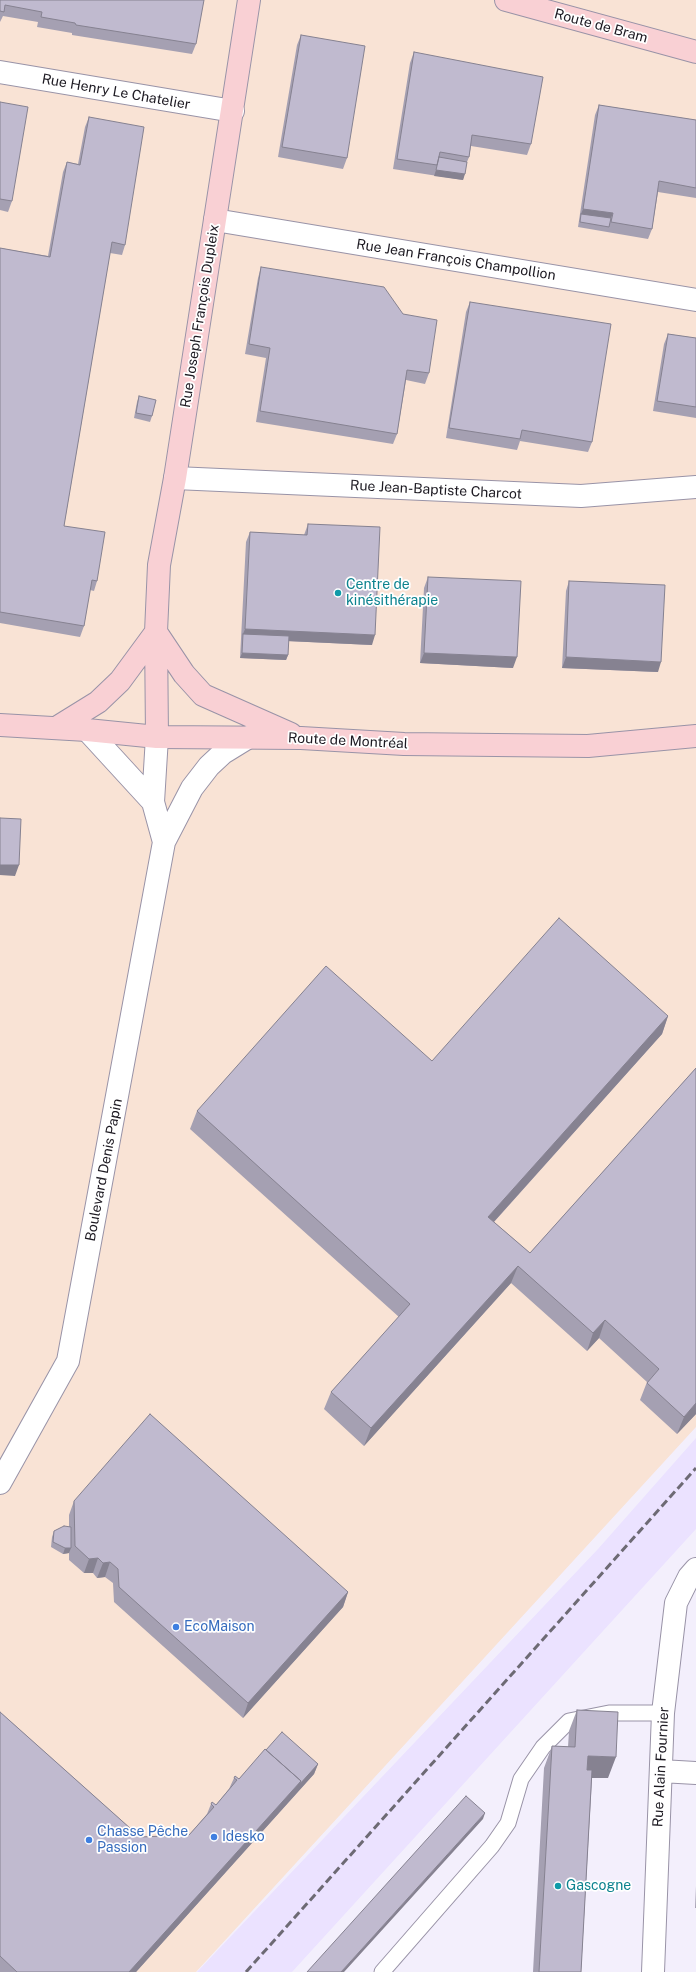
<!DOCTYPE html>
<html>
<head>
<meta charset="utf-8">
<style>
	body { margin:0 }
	canvas { display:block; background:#f3effc }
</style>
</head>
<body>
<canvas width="696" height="1972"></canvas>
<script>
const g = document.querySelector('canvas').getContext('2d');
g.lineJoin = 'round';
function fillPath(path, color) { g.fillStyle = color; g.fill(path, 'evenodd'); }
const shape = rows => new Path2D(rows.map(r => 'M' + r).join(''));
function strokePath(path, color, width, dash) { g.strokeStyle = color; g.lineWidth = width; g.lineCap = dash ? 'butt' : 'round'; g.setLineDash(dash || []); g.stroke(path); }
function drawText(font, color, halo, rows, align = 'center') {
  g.font = font + ' "Public Sans",sans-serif'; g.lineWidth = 3.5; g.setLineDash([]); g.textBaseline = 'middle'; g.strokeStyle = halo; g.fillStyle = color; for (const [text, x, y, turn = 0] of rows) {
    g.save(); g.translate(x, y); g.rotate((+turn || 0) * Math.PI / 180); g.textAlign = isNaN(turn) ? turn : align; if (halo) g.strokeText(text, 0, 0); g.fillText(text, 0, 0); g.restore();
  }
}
const commercial = shape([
	[0,0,696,0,696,1427,196,1972,0,1972]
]);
const built = shape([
	[696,1438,696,1529,292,1972,197,1972,598,1549]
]);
const service = shape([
	[382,1972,492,1846,508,1823,521,1779,543,1747,569,1721,609,1713,663,1713]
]);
const minor = shape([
	[0,72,233,111],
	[215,220,696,300],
	[175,478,581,496,696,487],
	[87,730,153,802],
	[157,737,153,802,164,842],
	[0,1483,68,1361,164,842,192,788,209,766,223,753,249,737],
	[661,1771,696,1773],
	[653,1972,663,1713,676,1603,689,1577,696,1569]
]);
const secondary = shape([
	[506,0,696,52],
	[156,632,184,674,203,695,291,734],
	[0,725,87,730,157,737,301,738,404,744,588,746,696,736],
	[56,728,98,702,120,681,156,632],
	[157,737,156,632,159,565,175,478,249,0]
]);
const rail = shape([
	[246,1972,696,1468]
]);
const wall = shape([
	[0,0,196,44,192,54,72,35,72,33,37,27,38,22,3,16,0,22],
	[301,35,347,158,343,169,278,157,297,45],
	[414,52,531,144,527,155,471,146,469,157,467,162,463,180,393,169,410,63],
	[0,102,12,201,8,212,0,210],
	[599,105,696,120,696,198,658,192,652,229,648,239,578,227,595,115],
	[89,117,125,245,122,255,110,253,64,526,97,581,94,591,90,590,84,626,80,637,0,623,0,248,48,256,63,172,67,162,78,164,85,127],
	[261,267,429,373,425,384,406,380,397,434,393,444,256,422,266,358,245,354,258,278],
	[470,302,592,442,588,452,520,441,517,450,446,438,466,312],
	[668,334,696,338,696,418,653,411,664,344],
	[139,396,152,416,150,422,134,418,137,402],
	[308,524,372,645,288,641,288,655,286,660,240,658,246,542,250,532,304,535],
	[428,577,513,668,420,663,424,588],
	[569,581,658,672,562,668,566,591],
	[668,1016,662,1034,494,1222,530,1253,696,1068,696,1414,677,1434,640,1400,647,1382,599,1338,587,1351,511,1283,364,1446,324,1409,331,1392,399,1317,190,1129,197,1111,432,1061],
	[74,1501,348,1592,343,1607,243,1718,114,1602,113,1583,105,1577,97,1578,93,1573,84,1573,69,1560,69,1553,63,1554,51,1547,52,1537,54,1531,69,1527,69,1515],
	[577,1710,608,1778,592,1778,581,1972,533,1972,544,1768,552,1746,568,1747,569,1731],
	[0,1712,140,1837,189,1835,207,1814,211,1804,216,1805,229,1789,234,1778,239,1779,266,1750,318,1764,314,1774,136,1972,0,1972],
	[696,1886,696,1908,695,1908]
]);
const shadedWall = shape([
	[436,170,465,174,463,180,434,176],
	[583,209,613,213,609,223,581,214],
	[245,629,375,635,372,645,243,639,243,634],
	[242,653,288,655,286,660,240,658],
	[424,653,517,657,513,668,420,663],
	[566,657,661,662,658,672,562,668],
	[0,865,19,865,15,876,0,875],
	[668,1016,662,1034,482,1235,488,1217],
	[518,1266,511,1283,364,1446,371,1428],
	[605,1320,599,1338,587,1351,593,1333],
	[696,1403,696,1414,677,1434,684,1417],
	[65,1548,71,1548,69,1553,63,1554],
	[98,1558,93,1573,84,1573,89,1559],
	[110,1562,105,1577,97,1578,103,1563],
	[348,1592,343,1607,243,1718,248,1703],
	[588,1756,616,1757,608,1778,580,1778],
	[318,1764,314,1774,136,1972,129,1972,301,1781],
	[485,1813,483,1819,344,1972,341,1972]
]);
const building = shape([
	[0,0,204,0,196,44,76,25,75,23,41,17,42,12,5,5,4,12,0,11,0,0],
	[301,35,365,46,347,158,282,147,301,35],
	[414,52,543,77,531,144,472,135,469,157,440,152,437,165,397,159,414,52],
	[0,102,28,107,12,201,0,199,0,102],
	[599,105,696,120,696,188,659,181,652,229,611,222,613,213,583,209,599,105],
	[89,117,144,127,125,245,112,242,64,526,105,532,97,581,92,580,84,626,0,612,0,248,50,257,67,162,80,165,89,117],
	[439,157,467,162,465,174,436,170,439,157],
	[581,214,611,218,609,227,580,222,581,214],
	[261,267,384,287,403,314,437,320,429,373,407,370,397,434,260,411,270,348,249,344,261,267],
	[470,302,611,324,592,442,522,430,520,439,449,428,470,302],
	[668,334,696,338,696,407,657,401,668,334],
	[139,396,156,400,152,416,136,413,139,396],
	[308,524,380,527,375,635,245,629,250,532,307,535,308,524],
	[428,577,521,581,517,657,424,653,428,577],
	[569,581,665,585,661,662,566,657,569,581],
	[243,634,289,636,288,655,242,653,243,634],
	[0,818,21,819,19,865,0,865,0,818],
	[559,918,668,1016,488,1217,530,1253,696,1068,696,1403,684,1417,647,1383,659,1369,605,1320,593,1333,518,1266,371,1428,331,1392,410,1304,197,1111,326,966,432,1061,559,918],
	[150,1414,348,1592,248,1703,119,1587,118,1569,110,1562,103,1563,98,1558,89,1559,75,1546,74,1501,150,1414],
	[64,1526,71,1527,71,1548,65,1548,53,1542,54,1531,64,1526],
	[577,1710,618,1712,616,1757,588,1756,587,1770,592,1770,581,1972,539,1972,552,1746,575,1747,577,1710],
	[0,1712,140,1837,189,1835,214,1807,211,1804,212,1802,216,1805,237,1780,234,1778,235,1776,239,1779,265,1749,301,1781,129,1972,17,1972,0,1956,0,1712],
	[282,1732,318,1764,299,1785,301,1781,266,1750,282,1732],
	[466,1796,485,1813,341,1972,307,1972,466,1796]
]);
const markers = [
	[338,593,4,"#0f9aa8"],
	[176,1627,4,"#3f7fe0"],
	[214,1837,4,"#3f7fe0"],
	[89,1840,4,"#3f7fe0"],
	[558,1886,4,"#0f9aa8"]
];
const streetNames = [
	["Route de Bram",601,26,15],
	["Rue Henry Le Chatelier",116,92,10],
	["Rue Jean François Champollion",456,260,9],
	["Rue Joseph François Dupleix",200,316,-81],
	["Rue Jean-Baptiste Charcot",436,490,3],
	["Route de Montréal",348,741,3],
	["Boulevard Denis Papin",104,1170,-79],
	["Rue Alain Fournier",661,1767,-87]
];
const cultureNames = [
	["Centre de",346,585],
	["kinésithérapie",346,601],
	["Gascogne",566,1886]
];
const shopNames = [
	["EcoMaison",184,1627],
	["Chasse Pêche",97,1832],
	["Passion",97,1848],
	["Idesko",222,1837]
];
fillPath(commercial, '#f9e3d5');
fillPath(built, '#ebe2ff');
strokePath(service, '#9993a7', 17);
strokePath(minor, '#9993a7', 24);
strokePath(secondary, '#9993a7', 24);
strokePath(service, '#fff', 15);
strokePath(minor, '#fff', 22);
strokePath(secondary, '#f9d0d4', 22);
strokePath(rail, '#6d6a74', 3, [8, 4]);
fillPath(wall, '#a5a0b2');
fillPath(shadedWall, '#868291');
fillPath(building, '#c0bacf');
strokePath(building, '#868291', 1);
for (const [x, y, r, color] of markers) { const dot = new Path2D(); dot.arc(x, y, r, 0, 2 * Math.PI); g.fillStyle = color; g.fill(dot); strokePath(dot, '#fff', 1.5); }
drawText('14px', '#1d1a22', '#fff', streetNames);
drawText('14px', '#0d838f', '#fff', cultureNames, 'left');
drawText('14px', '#366cbe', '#fff', shopNames, 'left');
</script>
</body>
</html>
